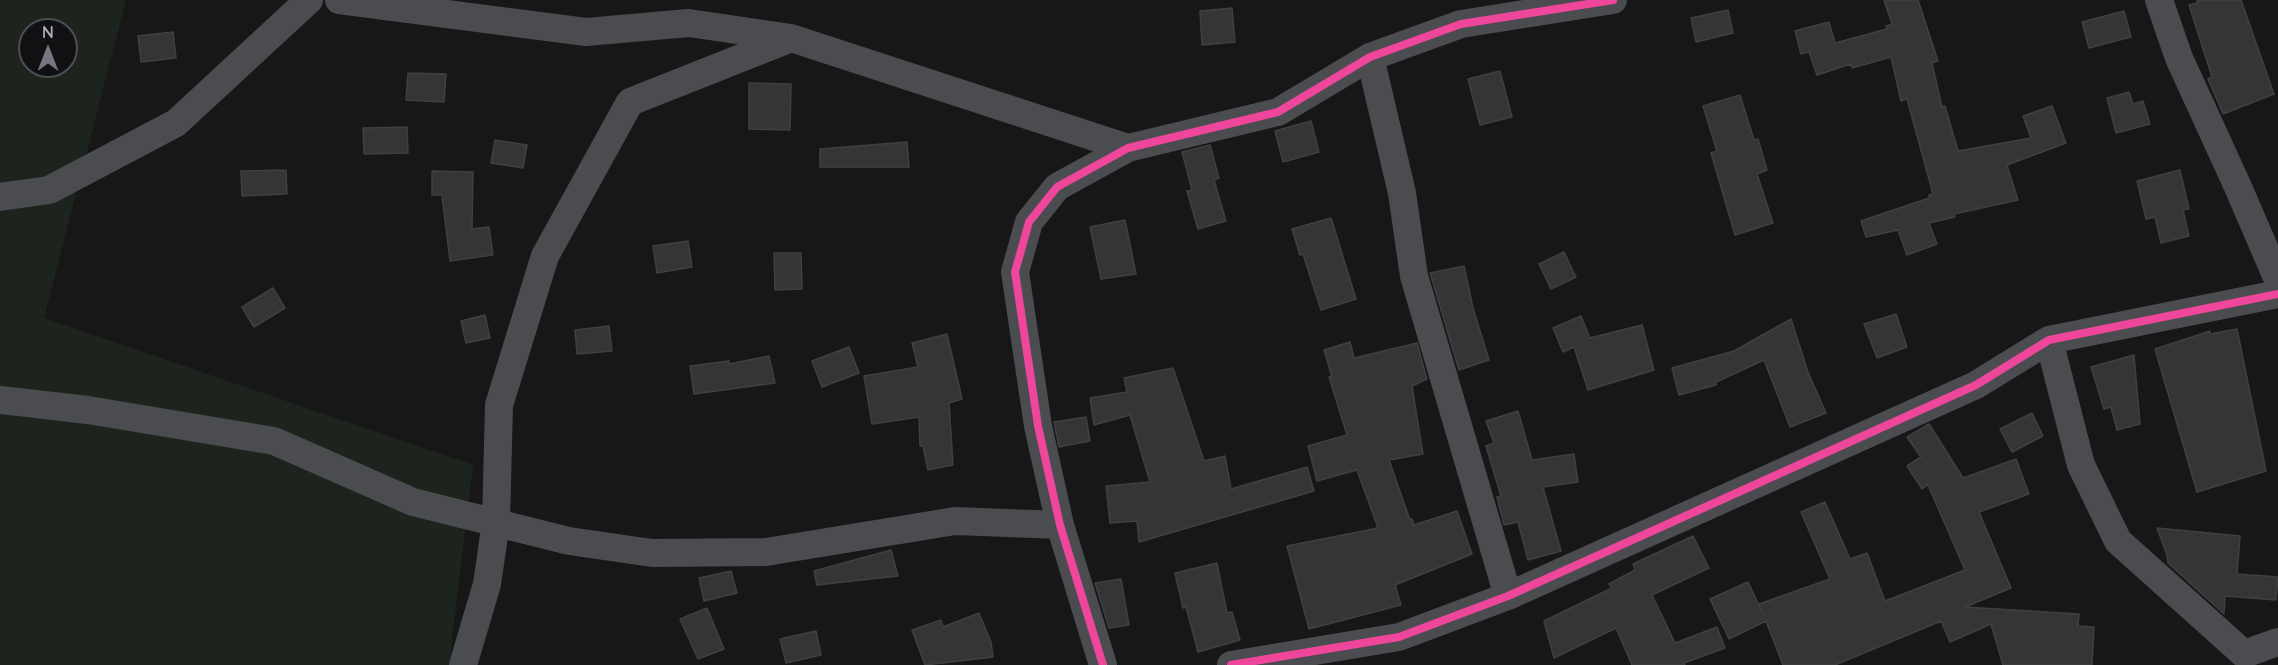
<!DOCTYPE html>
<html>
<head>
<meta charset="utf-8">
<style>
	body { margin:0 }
	#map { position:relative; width:2278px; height:665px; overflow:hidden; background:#171717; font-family:Quicksand,sans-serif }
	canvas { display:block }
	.north { position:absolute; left:18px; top:18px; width:60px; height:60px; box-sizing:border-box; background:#111113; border:2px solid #4d4f55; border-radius:50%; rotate:0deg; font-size:16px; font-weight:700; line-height:24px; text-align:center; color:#a8adb8 }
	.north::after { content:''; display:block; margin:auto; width:21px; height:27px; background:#757880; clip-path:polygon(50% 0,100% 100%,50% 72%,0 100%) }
</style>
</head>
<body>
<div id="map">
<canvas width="2278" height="665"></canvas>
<div class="north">N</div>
</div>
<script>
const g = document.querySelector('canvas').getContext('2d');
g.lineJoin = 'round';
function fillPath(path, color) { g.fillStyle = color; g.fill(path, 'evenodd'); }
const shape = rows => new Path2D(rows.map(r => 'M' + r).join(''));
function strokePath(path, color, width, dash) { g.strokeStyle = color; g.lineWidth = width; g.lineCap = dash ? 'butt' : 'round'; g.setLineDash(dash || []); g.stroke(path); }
const green = shape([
	[0,0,126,0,44,318,473,465,449,665,0,665],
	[30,30,66,30,66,66,30,66]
]);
const building = shape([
	[1884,0,1918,0,1938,61,1932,63,1942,107,1945,106,1958,151,2031,138,2023,116,2052,106,2066,143,2007,165,2018,200,1954,214,1955,217,1929,223,1937,244,1907,255,1898,230,1866,237,1861,221,1929,198,1929,195,1933,194,1907,99,1901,101,1891,57,1852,68,1851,64,1817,75,1809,52,1801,54,1795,31,1829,22,1835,43,1887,29,1886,26,1892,24,1884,0],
	[2197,0,2241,0,2274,94,2223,114,2208,79,2212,77,2189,5,2198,3,2197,0],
	[1232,8,1235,42,1202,45,1200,11,1232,8],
	[1728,10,1733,33,1696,42,1691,18,1728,10],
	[2124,11,2131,37,2089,48,2082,22,2124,11],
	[173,32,176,58,141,62,138,36,173,32],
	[1500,71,1512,117,1480,125,1468,79,1500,71],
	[408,73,446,74,444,102,406,100,408,73],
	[749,83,791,84,790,130,749,129,749,83],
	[2129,92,2133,104,2143,101,2150,124,2116,133,2107,98,2129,92],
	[1740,95,1754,140,1758,139,1767,170,1757,174,1773,223,1735,235,1711,153,1717,151,1703,106,1740,95],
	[1311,121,1319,152,1283,162,1275,131,1311,121],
	[407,127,408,153,364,154,363,128,407,127],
	[495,140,527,145,523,168,491,163,495,140],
	[907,142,909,167,820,167,820,149,907,142],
	[1210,145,1219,178,1214,180,1226,221,1198,229,1187,191,1192,190,1182,152,1210,145],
	[286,170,287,194,242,196,241,171,286,170],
	[2180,170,2189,209,2183,210,2189,236,2161,243,2155,217,2146,219,2137,181,2180,170],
	[432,171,473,172,472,229,489,227,493,255,450,261,442,195,432,195,432,171],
	[1331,218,1356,299,1321,310,1303,254,1300,255,1292,229,1331,218],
	[1125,220,1136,274,1101,279,1090,227,1125,220],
	[688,241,692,267,657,273,653,246,688,241],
	[1564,252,1576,277,1551,289,1539,264,1564,252],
	[774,253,801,253,802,289,775,290,774,253],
	[1464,266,1473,308,1489,360,1459,370,1430,273,1464,266],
	[273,288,285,308,254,327,242,307,273,288],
	[1896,314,1907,347,1877,358,1864,324,1896,314],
	[485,315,490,338,466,343,461,321,485,315],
	[1581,316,1590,338,1642,325,1654,370,1588,390,1574,347,1563,352,1553,328,1581,316],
	[1791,319,1808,372,1826,413,1790,427,1764,360,1716,382,1716,385,1679,395,1672,368,1734,351,1791,319],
	[609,326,612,351,577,354,575,330,609,326],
	[2237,329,2266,471,2197,492,2155,349,2210,331,2210,334,2237,329],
	[947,334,962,399,949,403,953,465,928,470,923,446,920,446,919,417,872,424,864,376,918,367,912,343,947,334],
	[1350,342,1354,358,1417,343,1427,379,1412,386,1423,454,1389,460,1410,520,1412,519,1414,525,1457,511,1472,554,1395,585,1401,605,1309,629,1287,546,1378,528,1357,470,1317,481,1308,446,1347,435,1329,377,1332,377,1324,350,1350,342],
	[849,347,859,373,822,387,812,361,849,347],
	[2134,355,2140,424,2117,430,2111,407,2104,409,2091,367,2134,355],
	[769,356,775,383,694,394,690,366,729,361,729,364,769,356],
	[1173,368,1204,461,1225,456,1231,489,1307,467,1314,491,1139,542,1137,521,1110,523,1106,486,1150,482,1130,415,1094,425,1090,398,1127,392,1124,378,1173,368],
	[1518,411,1532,460,1574,454,1578,482,1543,487,1561,551,1528,560,1518,522,1504,525,1497,497,1501,496,1486,446,1494,443,1486,421,1518,411],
	[2032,413,2043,436,2012,452,2000,429,2032,413],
	[1086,417,1090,441,1059,447,1054,422,1086,417],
	[1929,424,1963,478,2016,459,2029,494,1979,512,2011,588,1965,607,2079,614,2078,626,2094,627,2092,665,2003,665,1991,624,1950,642,1941,621,1835,665,1783,665,1766,621,1729,639,1710,599,1748,582,1763,614,1759,604,1830,579,1801,512,1825,502,1850,559,1867,553,1885,601,1965,570,1928,485,1922,489,1907,466,1921,457,1907,437,1929,424],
	[2157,528,2240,536,2237,574,2278,577,2276,600,2225,596,2224,614,2168,563,2167,555,2157,528],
	[1693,536,1709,568,1652,595,1675,643,1717,627,1725,648,1684,663,1685,665,1632,665,1616,628,1554,658,1544,621,1612,588,1609,584,1635,570,1633,564,1693,536],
	[891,550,898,576,817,585,814,571,891,550],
	[1217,563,1227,613,1232,612,1240,640,1198,652,1186,607,1183,608,1175,573,1217,563],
	[731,571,737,593,704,601,699,578,731,571],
	[1121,579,1129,625,1109,628,1095,583,1121,579],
	[707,608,724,649,698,659,680,619,707,608],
	[979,613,991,642,993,657,925,665,912,630,941,620,943,627,979,613],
	[816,631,821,655,786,663,780,639,816,631]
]);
const minor = shape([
	[339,0,586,32,689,23,791,38,1128,148],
	[2159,0,2179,58,2238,187,2278,280],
	[1370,57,1402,193,1414,276,1508,596],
	[0,197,49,190,176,123,309,0],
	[2049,340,2081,465,2118,541,2244,654,2278,642],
	[0,400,88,410,274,441,413,502,569,541,652,553,766,552,955,521,1060,525],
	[463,665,487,584,496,522,499,405,545,256,630,102,789,39],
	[1103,665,1060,525,1038,426,1015,272,1029,222,1057,187,1128,148,1278,112,1370,57,1461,24,1613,0],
	[1231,665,1399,637,1508,596,1976,385,2049,340,2278,294]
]);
const cycleway = shape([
	[1103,665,1060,525,1038,426,1015,272,1029,222,1057,187,1128,148,1278,112,1370,57,1461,24,1613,0],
	[1231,665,1399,637,1508,596,1976,385,2049,340,2278,294]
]);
fillPath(green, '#1d241e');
fillPath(building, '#353536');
strokePath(building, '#3f4043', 1.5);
strokePath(minor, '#4b4c50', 28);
strokePath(cycleway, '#ed469a', 8);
</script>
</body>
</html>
